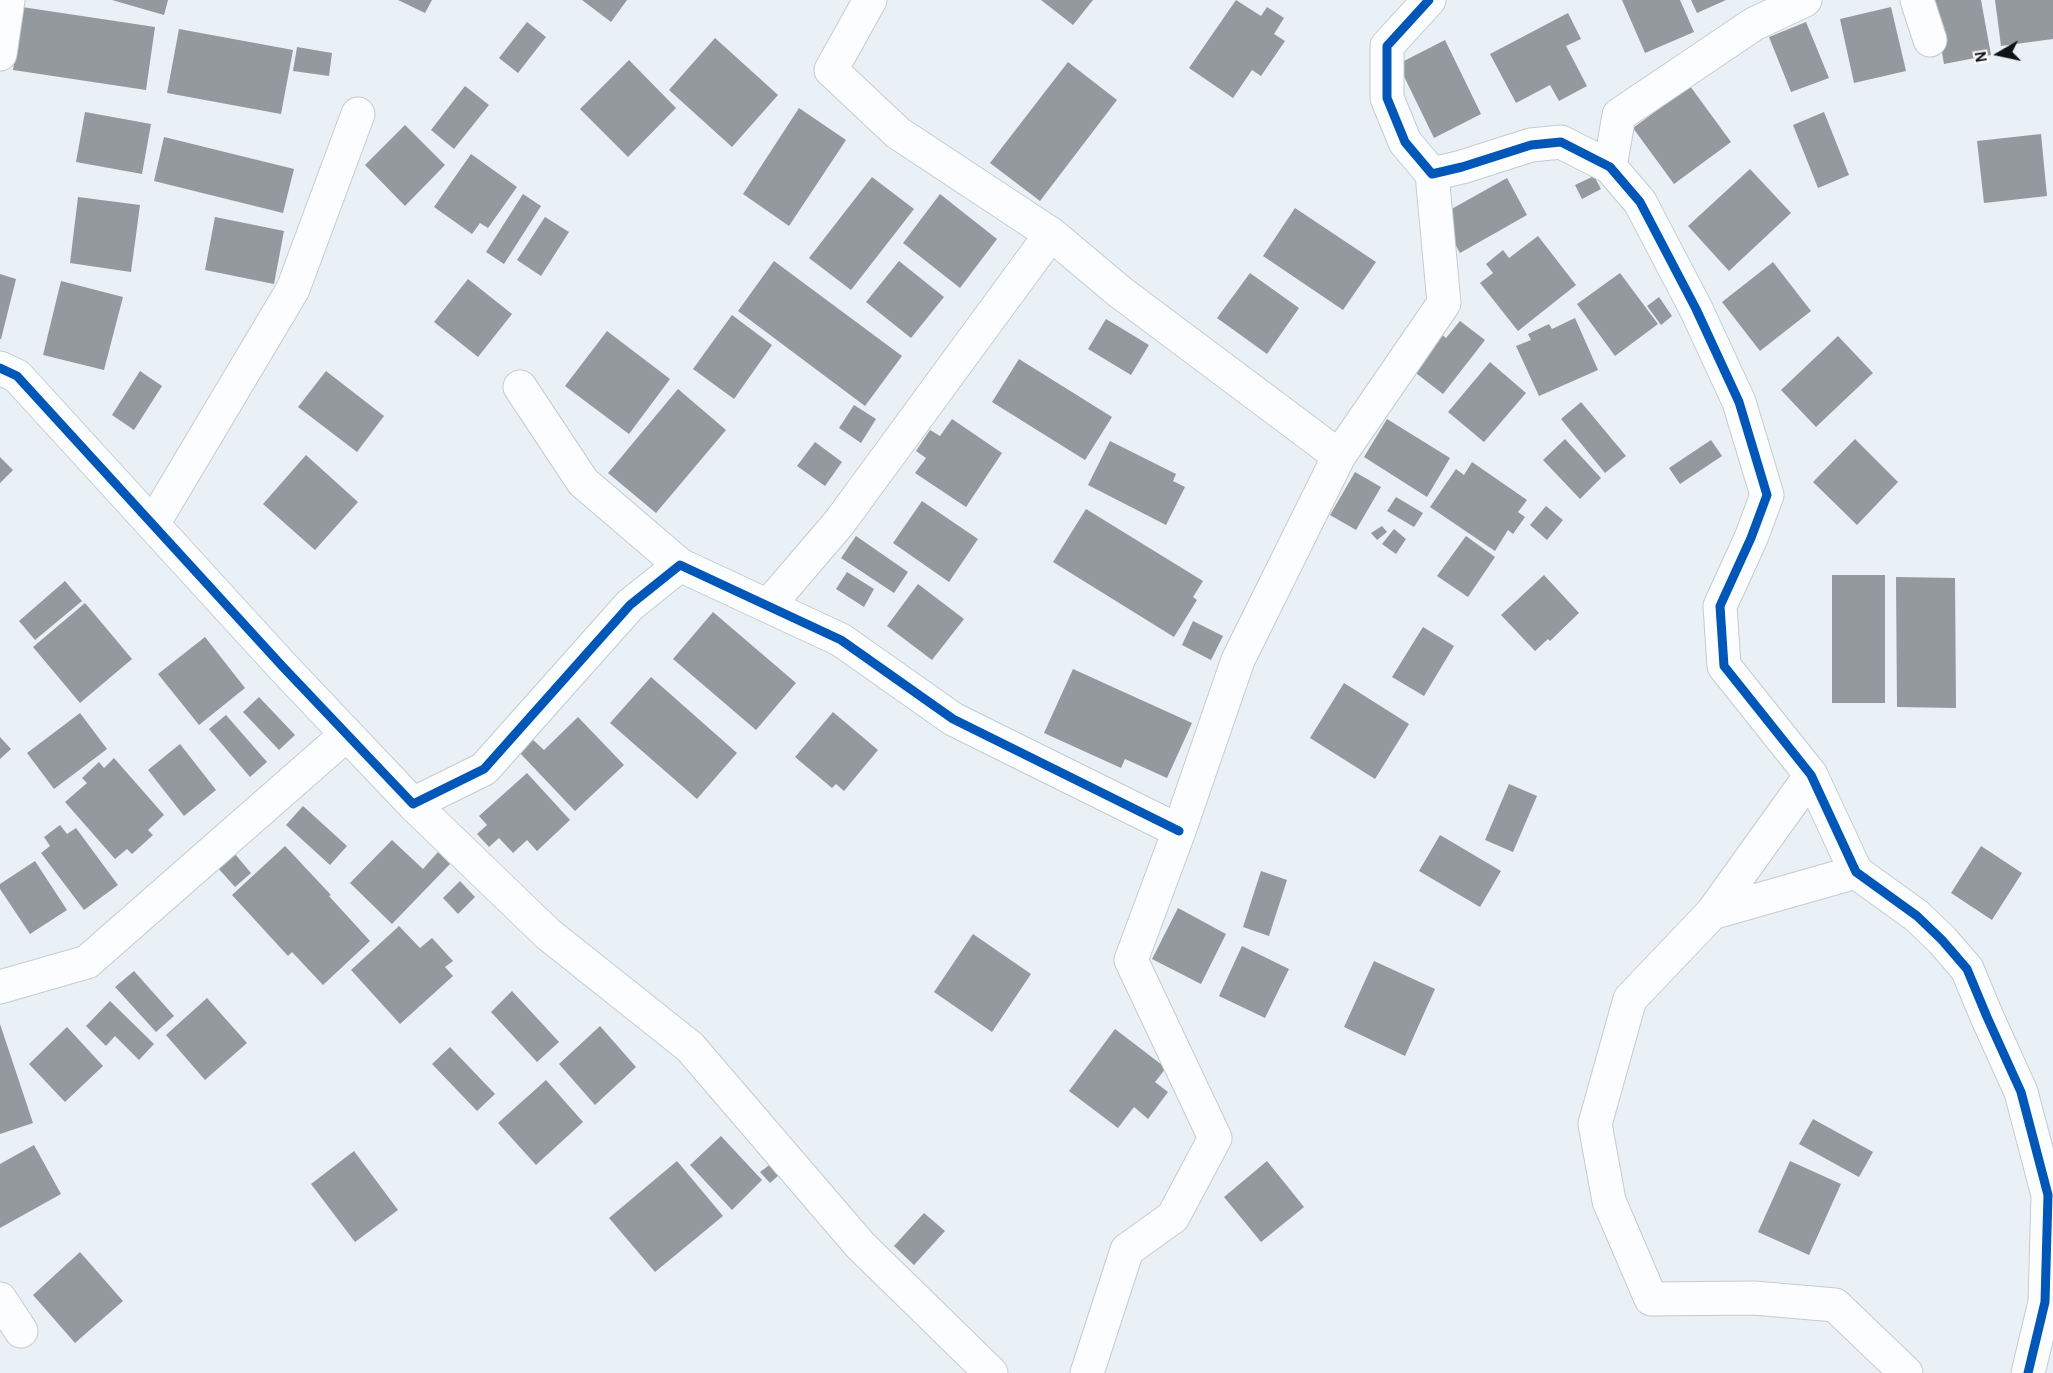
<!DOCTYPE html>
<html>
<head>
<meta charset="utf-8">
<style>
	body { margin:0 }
	#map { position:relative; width:2053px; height:1373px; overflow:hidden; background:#e9f1f6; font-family:"Alegreya Sans",sans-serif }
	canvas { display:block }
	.north { position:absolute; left:1969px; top:24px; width:60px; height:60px; -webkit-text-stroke:4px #fff; paint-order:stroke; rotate:261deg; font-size:16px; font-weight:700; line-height:24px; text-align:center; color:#0e1215 }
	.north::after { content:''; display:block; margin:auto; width:21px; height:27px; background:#0e1215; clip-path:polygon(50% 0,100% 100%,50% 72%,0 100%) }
</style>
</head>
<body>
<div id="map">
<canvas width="2053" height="1373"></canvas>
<div class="north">N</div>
</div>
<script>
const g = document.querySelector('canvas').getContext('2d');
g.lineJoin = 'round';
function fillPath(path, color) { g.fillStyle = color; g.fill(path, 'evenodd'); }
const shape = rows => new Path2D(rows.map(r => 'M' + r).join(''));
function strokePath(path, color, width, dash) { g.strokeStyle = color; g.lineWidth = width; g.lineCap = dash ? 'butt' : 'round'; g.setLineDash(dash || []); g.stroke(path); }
const building = shape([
	[112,0,168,0,164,15],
	[398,0,432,0,425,13],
	[582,0,627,0,611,22],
	[1041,0,1093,0,1073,25],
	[1236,0,1261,16,1267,7,1284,18,1274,34,1285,41,1261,76,1252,70,1233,98,1189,68],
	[1622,0,1680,0,1694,32,1645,53],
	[1691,0,1726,0,1697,13],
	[1933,0,1981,0,1991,55,1944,64],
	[1995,0,2053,0,2053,39,2001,46],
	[22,7,155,27,146,90,13,70],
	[1891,7,1906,71,1854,83,1840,19],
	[1568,13,1581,39,1566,46,1587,86,1559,101,1550,85,1516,103,1490,54],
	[527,22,546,37,518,73,499,58],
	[1806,22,1829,78,1791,92,1769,37],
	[179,29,293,50,281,114,167,93],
	[715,38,778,95,732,147,669,90],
	[1445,40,1481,114,1434,138,1398,64],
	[297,47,332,53,329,76,293,71],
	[629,60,676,108,628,157,580,109],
	[1068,62,1117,100,1040,201,990,163],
	[465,86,489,105,454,149,431,130],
	[1690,86,1731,142,1674,184,1633,128],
	[799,108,846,140,789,226,743,194],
	[85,112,151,124,142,174,76,162],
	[1824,112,1849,175,1818,188,1793,125],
	[405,125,445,165,405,206,365,165],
	[2041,134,2047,196,1984,203,1977,141],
	[164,137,294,169,283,213,154,181],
	[471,154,517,187,488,228,480,223,472,234,434,207],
	[1750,169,1791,213,1729,271,1688,226],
	[1594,176,1601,189,1582,199,1575,185],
	[872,177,914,209,851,290,809,258],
	[1507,178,1527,215,1460,253,1439,216],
	[523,194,541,206,504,264,486,252],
	[940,194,997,239,960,288,903,243],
	[78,197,140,205,131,272,70,263],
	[1295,208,1376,262,1343,310,1263,256],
	[215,217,284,231,274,284,205,270],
	[545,217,569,232,541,276,517,260],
	[1538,236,1576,285,1518,331,1480,283,1493,273,1486,264,1503,250,1509,258],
	[774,261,902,356,865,406,738,311],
	[899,261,944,297,911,338,866,302],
	[1773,262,1811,311,1760,351,1722,302],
	[1250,273,1299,308,1267,354,1217,318],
	[1620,273,1658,324,1615,356,1577,304],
	[0,274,16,279,1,339,0,339],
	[468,279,512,314,478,357,434,322],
	[61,281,123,297,104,370,43,355],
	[1659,297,1672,316,1661,325,1647,306],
	[732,315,772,345,734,399,693,369],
	[1575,318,1598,370,1539,396,1516,346,1531,340,1528,334,1549,324,1552,329],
	[1106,319,1149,345,1131,375,1088,349],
	[1460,321,1485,340,1443,394,1408,367,1437,331,1446,338],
	[607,331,670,379,629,434,565,386],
	[1838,336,1873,373,1816,427,1781,390],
	[1019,359,1112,417,1085,460,992,402],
	[1490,362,1526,393,1484,442,1448,412],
	[140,371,162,386,134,430,112,415],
	[326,371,384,416,357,452,298,407],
	[678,389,726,430,656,513,608,473],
	[1581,402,1626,456,1605,473,1561,419],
	[854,405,876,419,861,443,839,428],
	[952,419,1002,453,966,507,915,473,926,458,916,451,930,430,940,436],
	[1387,419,1450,458,1427,497,1364,457],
	[1565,439,1601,478,1580,499,1543,460],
	[1855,439,1898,482,1857,525,1813,482],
	[1711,440,1722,456,1680,484,1669,468],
	[1110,441,1176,474,1173,481,1185,487,1166,525,1088,485],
	[815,442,842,462,825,486,797,466],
	[306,455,358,502,315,550,263,504],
	[0,457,13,470,0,483],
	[1472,462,1527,500,1518,512,1525,517,1513,534,1508,530,1495,551,1430,507,1456,469,1464,475],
	[1355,472,1381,487,1356,530,1330,515],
	[1396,497,1423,513,1414,527,1387,511],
	[922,501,978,539,949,582,893,543],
	[1546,506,1563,520,1547,540,1530,525],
	[1086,509,1203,581,1193,597,1197,600,1174,637,1053,562],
	[1382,526,1387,532,1377,540,1371,533],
	[1394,529,1406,539,1396,554,1382,544],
	[856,536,908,572,894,593,841,558],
	[1466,536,1495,557,1468,597,1437,576],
	[847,572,874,589,864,607,836,589],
	[1544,575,1579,613,1550,641,1548,639,1535,651,1501,615],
	[1832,575,1885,575,1885,703,1832,703],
	[1896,577,1955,578,1956,708,1897,707],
	[65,581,82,601,35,640,19,621],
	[918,584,964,619,932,660,887,626],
	[85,603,132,659,80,703,33,647],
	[713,612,796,683,756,730,673,659],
	[1193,621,1223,636,1211,660,1182,645],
	[1423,627,1454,646,1424,696,1392,677],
	[205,637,245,688,199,725,158,674],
	[1073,669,1192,723,1167,778,1125,759,1121,768,1044,733],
	[651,677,737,753,697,799,610,723],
	[1344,683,1409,724,1375,779,1310,738],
	[259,697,295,735,279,750,243,712],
	[833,712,878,750,844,791,836,784,832,788,795,757],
	[80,713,107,749,54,789,27,753],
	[226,715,267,762,250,777,209,729],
	[578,717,624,765,575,811,518,751,531,738,544,750],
	[0,737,11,749,0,759],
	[180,744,216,790,184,816,148,770],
	[114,758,164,815,148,830,153,835,132,854,127,849,115,859,65,802,87,783,82,778,99,762,104,768],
	[527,773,570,820,537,851,527,840,513,853,499,838,489,847,477,834,487,825,479,816],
	[1509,784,1537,796,1513,852,1485,840],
	[303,806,347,846,330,865,286,825],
	[60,825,67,834,76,828,118,885,84,910,41,853,50,846,44,837],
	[1440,835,1501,871,1480,907,1419,871],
	[392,840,423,869,438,852,450,864,392,924,350,883],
	[285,846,331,895,329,896,370,941,323,985,292,952,288,956,232,895],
	[1981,846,2022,873,1992,920,1951,893],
	[235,854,251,873,235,887,218,868],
	[35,861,67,910,30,934,0,889,0,884],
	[1261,871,1287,880,1269,936,1243,927],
	[460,881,475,897,458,914,443,898],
	[1178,908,1226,934,1201,984,1152,959],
	[399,926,420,948,432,938,453,961,445,967,453,976,400,1024,351,970],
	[973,934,1031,974,992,1032,934,992],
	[1242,946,1289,969,1265,1018,1219,996],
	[1374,961,1435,989,1405,1056,1344,1027],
	[134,971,174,1016,156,1032,115,987],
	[512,991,559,1042,537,1062,491,1012],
	[207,998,247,1043,205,1080,166,1035],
	[110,1001,154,1044,139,1060,115,1036,106,1046,86,1026],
	[0,1024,33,1123,0,1134],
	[600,1026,636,1067,595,1105,559,1064],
	[67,1027,103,1066,65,1102,29,1064],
	[1115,1029,1166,1068,1155,1082,1168,1092,1148,1119,1134,1107,1118,1128,1069,1091],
	[450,1047,495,1094,477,1111,432,1064],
	[546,1080,583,1122,536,1165,498,1123],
	[1813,1119,1873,1152,1859,1177,1799,1144],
	[721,1136,762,1180,732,1210,690,1165],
	[34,1145,61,1194,0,1228,0,1164],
	[354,1151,398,1210,355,1242,311,1184],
	[677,1161,723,1216,655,1272,609,1218],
	[1267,1161,1304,1207,1261,1242,1224,1197],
	[1790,1161,1841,1184,1809,1255,1758,1232],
	[772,1163,780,1174,770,1183,760,1172],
	[924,1213,945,1231,914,1265,894,1246],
	[80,1252,123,1301,75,1343,33,1295]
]);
const street = shape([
	[1429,0,1387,46,1387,98,1405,142,1432,174,1462,167,1531,145,1561,142,1610,167,1640,202,1696,309,1739,402,1767,495,1751,538,1720,606,1724,666,1811,775,1856,872,1917,916,1942,940,1967,969,1987,1017,2021,1092,2048,1195,2045,1302,2028,1373],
	[1917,0,1930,40],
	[0,54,8,0],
	[1610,167,1619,115,1754,24,1805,0],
	[1051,234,1120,292,1339,456],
	[0,368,17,376,283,667,413,804,484,769,630,605,680,565,841,640,953,719,1179,831],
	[520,387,583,482,680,565],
	[153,524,293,289,358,114],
	[768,606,839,523,1051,234,898,133,831,70,870,0],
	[413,804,548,934,690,1047,860,1245,991,1373],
	[1856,872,1712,913,1630,999,1595,1124,1609,1201,1651,1299,1754,1298,1835,1305,1906,1373],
	[1712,913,1811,775],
	[0,987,87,962,347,734],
	[0,1299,21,1331],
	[1087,1373,1127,1250,1173,1217,1215,1138,1131,960,1179,831,1238,660,1339,456,1444,303,1432,174]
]);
const cycleway = shape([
	[1429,0,1387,46,1387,98,1405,142,1432,174,1462,167,1531,145,1561,142,1610,167,1640,202,1696,309,1739,402,1767,495,1751,538,1720,606,1724,666,1811,775,1856,872,1917,916,1942,940,1967,969,1987,1017,2021,1092,2048,1195,2045,1302,2028,1373],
	[0,368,17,376,283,667,413,804,484,769,630,605,680,565,841,640,953,719,1179,831]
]);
fillPath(building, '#93999d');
strokePath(street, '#c6cbcf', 35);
strokePath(street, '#fcfdfe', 33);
strokePath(cycleway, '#0057b8', 9);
</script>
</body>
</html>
